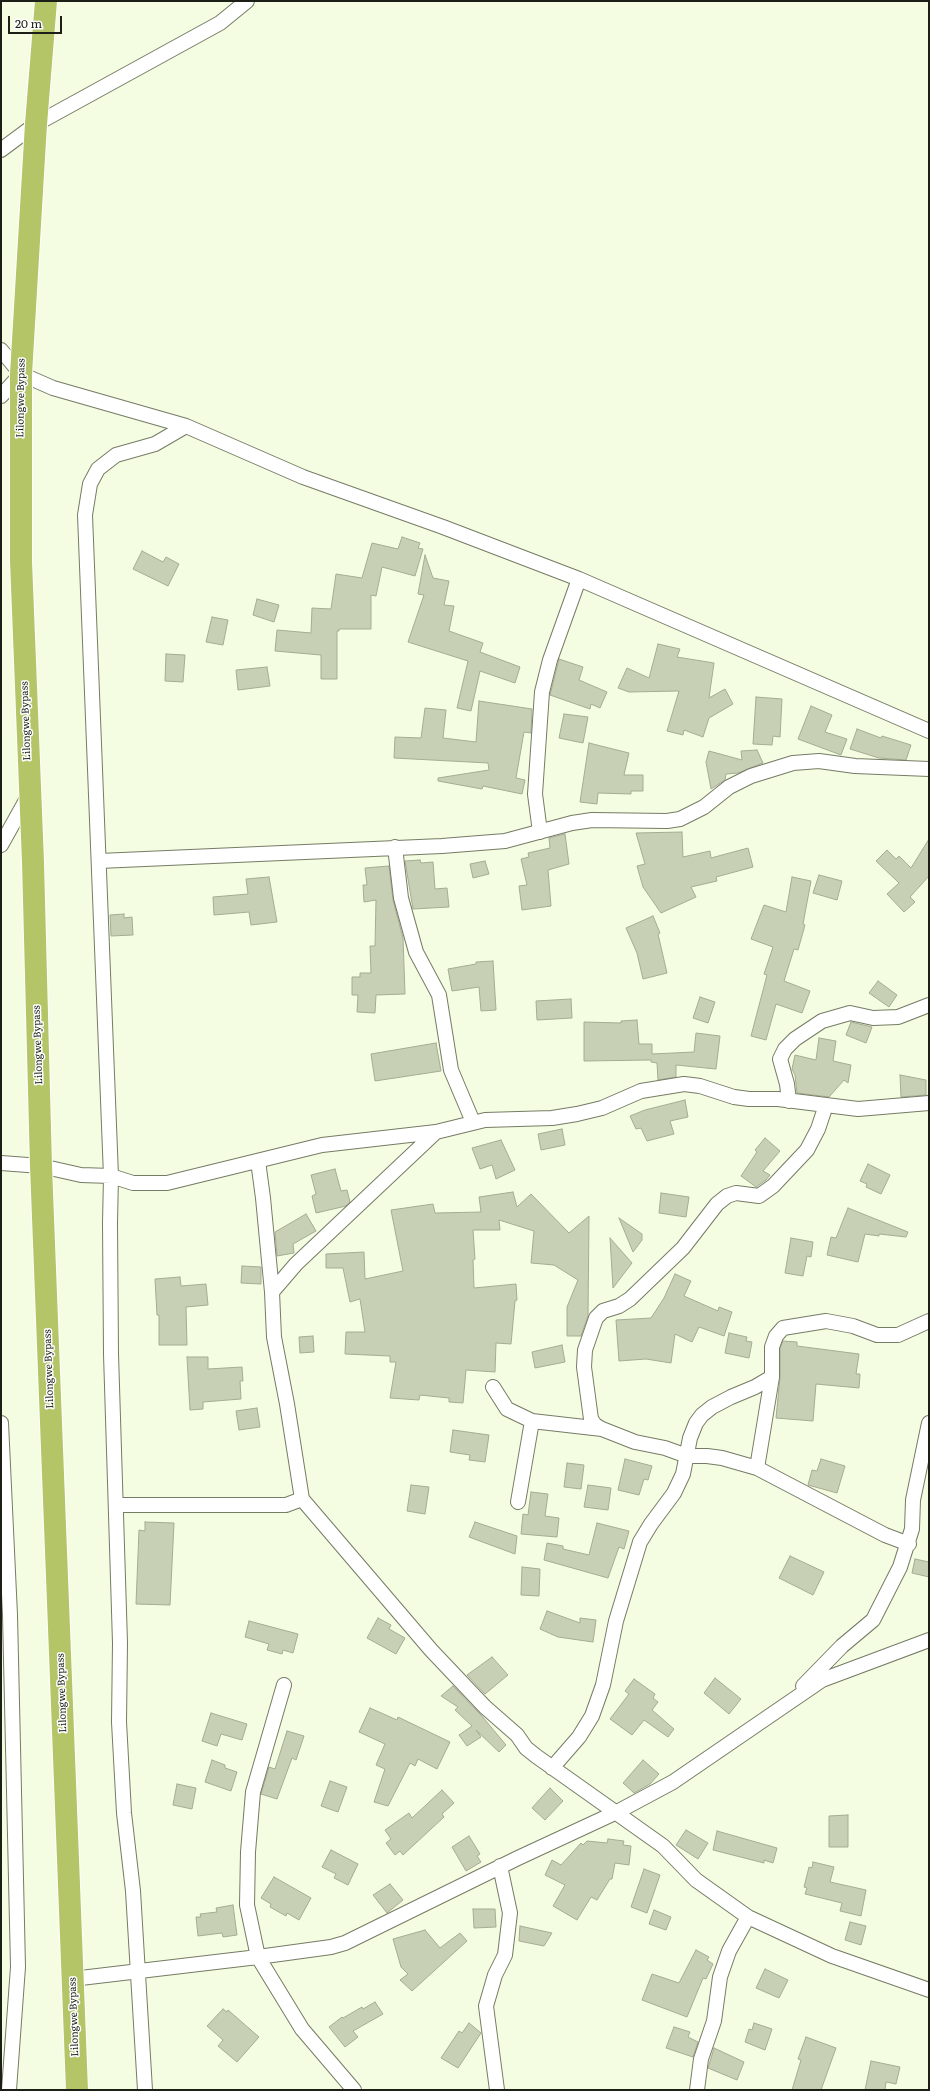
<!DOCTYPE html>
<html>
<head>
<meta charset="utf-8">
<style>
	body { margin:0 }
	#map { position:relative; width:930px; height:2091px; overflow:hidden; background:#f4fce1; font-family:Literata,serif }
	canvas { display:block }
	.frame { position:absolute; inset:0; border:2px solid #1c1f16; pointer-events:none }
	.scale { position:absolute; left:8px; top:16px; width:54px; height:18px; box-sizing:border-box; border:2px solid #1c1f16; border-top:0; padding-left:5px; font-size:12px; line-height:14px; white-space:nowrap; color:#1c1f16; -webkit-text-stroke:3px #fff; paint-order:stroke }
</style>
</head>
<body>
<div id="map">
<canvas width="930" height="2091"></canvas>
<div class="frame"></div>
<div class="scale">20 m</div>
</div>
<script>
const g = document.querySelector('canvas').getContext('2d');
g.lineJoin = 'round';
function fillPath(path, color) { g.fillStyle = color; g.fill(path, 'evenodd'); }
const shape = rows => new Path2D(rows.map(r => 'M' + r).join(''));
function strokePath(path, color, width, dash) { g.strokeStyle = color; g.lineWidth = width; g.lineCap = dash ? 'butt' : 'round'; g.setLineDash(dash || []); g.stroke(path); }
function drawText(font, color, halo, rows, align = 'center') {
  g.font = font + ' Literata,serif'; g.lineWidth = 3; g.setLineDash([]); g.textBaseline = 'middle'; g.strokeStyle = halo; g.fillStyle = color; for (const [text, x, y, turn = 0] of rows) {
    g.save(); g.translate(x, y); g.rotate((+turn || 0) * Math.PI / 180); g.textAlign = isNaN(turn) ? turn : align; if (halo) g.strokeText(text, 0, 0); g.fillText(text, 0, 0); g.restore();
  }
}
const building = shape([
	[402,537,420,543,418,548,423,549,415,576,382,567,376,596,371,595,371,629,339,629,339,631,337,631,337,679,321,679,321,655,275,651,277,630,311,633,312,608,331,609,336,574,362,578,372,543,398,549,402,537],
	[142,551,163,562,166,557,179,564,168,586,133,569,142,551],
	[425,555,433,578,449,581,444,605,454,606,449,631,483,643,480,652,520,667,515,683,480,671,471,711,457,708,468,661,408,642,424,595,418,594,425,555],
	[257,599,279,605,274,622,253,615,257,599],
	[212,617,228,620,223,645,206,642,212,617],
	[658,644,680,649,677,657,714,663,709,698,725,689,733,704,709,718,703,737,684,730,683,735,667,731,679,691,629,692,618,688,627,668,649,678,658,644],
	[166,654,185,655,183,682,165,681,166,654],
	[559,659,583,667,579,680,607,692,600,708,591,704,590,709,550,695,559,659],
	[267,667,270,686,238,690,236,670,267,667],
	[756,697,782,699,780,737,773,736,772,745,753,744,756,697],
	[479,701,532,709,531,733,524,732,516,778,525,780,522,794,483,786,482,789,438,781,438,778,489,770,488,763,394,758,395,737,421,738,425,708,446,710,443,738,476,742,479,701],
	[811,706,832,715,825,732,847,739,841,755,798,739,811,706],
	[564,714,588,717,583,743,559,738,564,714],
	[857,729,881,738,882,736,911,745,906,760,879,758,850,749,857,729],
	[589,743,629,753,624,775,643,775,643,791,631,791,631,794,598,793,597,804,580,802,589,743],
	[757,750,763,763,738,773,726,774,725,780,711,789,706,762,709,751,742,760,741,751,757,750],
	[682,832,683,857,710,851,711,858,748,848,753,867,716,877,717,881,691,887,696,897,661,913,643,887,637,866,645,864,636,833,682,832],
	[565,834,569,864,548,870,551,906,522,910,519,886,527,885,521,859,529,857,528,853,550,848,549,838,565,834],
	[929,839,929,876,910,897,915,902,904,912,887,894,899,883,876,861,887,850,896,859,899,856,911,868,929,839],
	[420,860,421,863,433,862,435,889,447,888,449,907,413,909,405,861,420,860],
	[485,861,489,874,473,878,470,864,485,861],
	[389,866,393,900,403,938,405,994,376,995,375,1013,357,1012,358,995,352,995,352,977,360,977,360,973,371,973,370,946,375,946,376,900,364,902,363,885,367,885,365,868,389,866],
	[819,875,842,881,837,900,813,893,819,875],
	[269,877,277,922,251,925,249,912,214,915,213,897,248,894,246,879,269,877],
	[792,877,811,881,803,924,805,925,798,950,794,949,784,981,810,991,802,1013,776,1004,766,1040,751,1036,767,975,764,974,773,947,751,939,764,905,786,912,792,877],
	[124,914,124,918,132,917,133,935,111,936,110,915,124,914],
	[653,916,660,933,658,934,667,973,643,979,637,953,626,928,653,916],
	[493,961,496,1010,481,1011,479,987,452,991,448,969,476,964,476,962,493,961],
	[878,981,897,995,889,1007,869,993,878,981],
	[700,997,715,1002,708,1023,693,1018,700,997],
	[571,999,572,1018,537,1020,536,1001,571,999],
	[637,1020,639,1044,652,1044,652,1054,694,1052,696,1033,720,1036,716,1069,676,1065,676,1077,658,1080,657,1063,651,1062,651,1060,584,1061,584,1022,621,1023,621,1021,637,1020],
	[851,1022,872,1027,866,1043,846,1035,851,1022],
	[819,1038,836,1041,833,1061,851,1065,848,1083,844,1080,829,1097,797,1093,795,1075,792,1069,795,1055,816,1060,819,1038],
	[436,1043,441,1071,375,1081,371,1054,436,1043],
	[900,1075,926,1080,926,1095,901,1097,900,1075],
	[685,1100,688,1117,670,1121,674,1134,647,1141,641,1128,636,1129,630,1116,645,1110,685,1100],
	[562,1129,565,1145,541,1150,538,1134,562,1129],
	[765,1138,780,1151,763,1171,770,1175,766,1180,756,1187,741,1176,757,1152,755,1150,765,1138],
	[501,1140,515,1170,496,1179,492,1165,480,1169,472,1148,501,1140],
	[868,1164,890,1175,881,1194,866,1187,867,1184,860,1181,868,1164],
	[335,1169,341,1191,347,1190,350,1202,346,1206,316,1213,312,1196,316,1194,311,1175,335,1169],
	[513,1192,517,1207,531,1194,569,1233,589,1216,588,1316,581,1336,567,1336,567,1307,578,1280,554,1265,531,1263,534,1231,499,1220,500,1230,473,1230,475,1259,473,1260,474,1288,516,1284,517,1300,515,1301,511,1344,496,1343,495,1372,466,1370,463,1403,449,1402,449,1398,420,1395,419,1400,390,1398,396,1362,390,1362,390,1356,345,1354,346,1332,365,1332,360,1299,350,1302,343,1268,326,1268,326,1254,364,1252,365,1279,403,1271,391,1210,433,1204,435,1213,481,1212,479,1197,513,1192],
	[661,1193,689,1197,686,1217,659,1213,661,1193],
	[848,1208,908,1232,906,1237,879,1234,879,1236,865,1234,858,1262,827,1255,831,1237,836,1238,848,1208],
	[306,1214,316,1231,293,1244,294,1253,277,1256,275,1232,306,1214],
	[619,1218,642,1234,642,1240,633,1252,619,1218],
	[610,1238,632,1263,613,1288,610,1238],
	[791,1238,813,1242,811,1257,807,1256,803,1276,785,1273,791,1238],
	[242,1266,261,1267,261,1284,241,1283,242,1266],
	[675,1274,691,1281,684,1296,718,1311,719,1307,732,1312,724,1336,699,1327,692,1342,675,1334,671,1363,646,1359,619,1361,616,1320,651,1318,664,1298,675,1274],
	[180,1277,181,1286,206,1284,208,1305,186,1307,187,1345,159,1345,159,1315,157,1315,155,1279,180,1277],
	[729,1333,747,1337,746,1341,752,1342,749,1358,725,1353,729,1333],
	[313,1336,314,1352,300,1353,299,1337,313,1336],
	[783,1341,797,1342,797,1346,859,1354,856,1374,860,1374,859,1388,816,1384,813,1421,776,1418,780,1377,780,1348,783,1341],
	[562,1345,565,1362,535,1368,532,1352,562,1345],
	[187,1357,208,1357,208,1369,242,1367,243,1381,240,1381,241,1399,203,1402,203,1409,190,1410,187,1357],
	[257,1408,260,1427,239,1430,236,1411,257,1408],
	[453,1430,489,1435,485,1462,469,1460,470,1455,450,1452,453,1430],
	[625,1459,652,1466,648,1480,644,1479,639,1495,618,1490,625,1459],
	[821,1459,845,1466,837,1493,808,1485,812,1470,817,1471,821,1459],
	[567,1463,584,1465,581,1489,564,1487,567,1463],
	[411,1485,429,1487,425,1514,407,1511,411,1485],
	[588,1485,611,1488,608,1510,584,1507,588,1485],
	[531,1492,548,1494,545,1516,559,1518,557,1537,521,1534,523,1514,528,1515,531,1492],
	[145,1522,174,1523,170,1605,136,1604,139,1530,145,1531,145,1522],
	[475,1522,517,1536,515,1554,469,1537,475,1522],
	[597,1523,629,1531,624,1549,619,1547,608,1578,544,1560,547,1543,563,1546,563,1549,589,1555,597,1523],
	[790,1556,824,1572,813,1595,779,1578,790,1556],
	[915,1559,929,1562,929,1577,912,1573,915,1559],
	[522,1567,540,1569,539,1596,521,1595,522,1567],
	[547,1611,580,1623,580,1618,596,1620,593,1642,558,1637,540,1629,547,1611],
	[378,1618,391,1625,389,1629,405,1638,396,1654,367,1638,378,1618],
	[249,1621,298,1634,293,1653,283,1650,282,1654,267,1650,269,1644,245,1637,249,1621],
	[492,1657,508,1675,485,1694,467,1675,492,1657],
	[715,1678,741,1699,729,1714,704,1693,715,1678],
	[634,1679,655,1694,653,1698,658,1702,652,1710,674,1729,668,1737,644,1720,632,1735,610,1719,629,1694,625,1691,634,1679],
	[453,1686,481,1715,506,1745,499,1752,476,1730,481,1737,467,1746,459,1735,472,1726,455,1710,458,1707,441,1696,453,1686],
	[370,1708,397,1720,398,1717,450,1742,437,1769,418,1759,415,1766,410,1763,388,1806,374,1802,385,1769,376,1765,385,1744,359,1732,370,1708],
	[211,1713,247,1724,242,1740,221,1734,217,1746,202,1741,211,1713],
	[287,1731,304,1736,296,1760,292,1758,277,1799,261,1794,269,1767,275,1769,287,1731],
	[212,1760,225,1765,225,1768,237,1772,231,1791,205,1782,212,1760],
	[643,1760,659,1774,650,1784,634,1793,623,1783,643,1760],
	[330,1781,347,1787,338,1812,321,1806,330,1781],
	[177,1784,196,1788,192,1809,173,1805,177,1784],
	[550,1788,563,1801,545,1820,532,1808,550,1788],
	[442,1790,454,1803,442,1814,444,1817,403,1855,400,1851,395,1855,386,1843,391,1839,385,1830,409,1813,412,1818,442,1790],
	[848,1815,848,1847,829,1847,829,1816,848,1815],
	[686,1830,708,1843,698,1859,676,1845,686,1830],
	[717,1831,777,1848,773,1863,764,1860,764,1863,713,1850,717,1831],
	[469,1836,480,1854,477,1856,481,1862,466,1871,452,1847,469,1836],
	[608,1839,624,1841,623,1845,631,1846,629,1865,615,1863,612,1879,610,1879,597,1900,591,1897,577,1920,553,1906,565,1885,545,1875,552,1860,561,1865,581,1843,583,1845,587,1841,607,1843,608,1839],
	[331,1850,358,1864,348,1885,334,1878,336,1874,322,1867,331,1850],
	[813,1862,834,1867,830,1882,866,1890,861,1916,840,1911,842,1903,805,1894,807,1888,804,1887,809,1867,812,1868,813,1862],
	[644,1869,660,1875,647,1913,631,1907,644,1869],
	[274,1877,311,1898,299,1920,287,1913,286,1916,270,1907,271,1904,261,1898,274,1877],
	[390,1884,403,1900,387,1913,373,1895,390,1884],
	[233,1905,237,1935,223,1937,222,1933,198,1936,196,1917,201,1917,200,1914,217,1912,216,1908,233,1905],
	[473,1909,495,1909,496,1927,474,1928,473,1909],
	[654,1910,671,1917,666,1930,649,1924,654,1910],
	[850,1922,866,1926,861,1945,845,1940,850,1922],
	[520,1926,552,1933,544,1946,519,1941,520,1926],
	[425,1930,440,1948,460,1933,467,1941,412,1991,400,1980,408,1974,401,1967,393,1939,425,1930],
	[696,1950,709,1957,707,1960,713,1964,706,1979,703,1978,687,2017,642,2000,652,1974,679,1983,696,1950],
	[765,1969,788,1980,779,1998,756,1988,765,1969],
	[375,2002,383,2014,353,2031,358,2037,345,2047,329,2027,342,2017,343,2018,362,2007,363,2009,375,2002],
	[223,2009,227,2012,228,2010,259,2037,237,2062,218,2046,223,2040,207,2026,223,2009],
	[469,2023,481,2033,458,2068,441,2058,459,2031,462,2033,469,2023],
	[754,2023,772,2029,765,2050,745,2042,749,2029,752,2030,754,2023],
	[674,2027,690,2032,688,2037,698,2042,693,2057,666,2048,674,2027],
	[806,2037,836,2048,821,2090,792,2090,801,2060,798,2059,806,2037],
	[714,2048,744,2062,737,2080,708,2068,714,2048],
	[871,2061,900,2067,896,2084,886,2082,885,2090,865,2090,871,2061]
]);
const street = shape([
	[1,150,36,124,220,23,247,1],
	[1,350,21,374,53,388,186,426,303,477,443,527,579,579,929,731],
	[1,396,21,374],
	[540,832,535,794,542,692,550,660,579,579],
	[1,845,29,795],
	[395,847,401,898,416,952,439,995,451,1070,473,1122],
	[99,861,442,846,505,841,572,823,592,820,667,821,680,819,704,807,729,787,751,776,793,763,819,761,855,766,929,769],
	[789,1101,787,1084,780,1059,785,1049,795,1039,822,1021,850,1013,873,1018,898,1017,929,1005],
	[826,1105,818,1129,807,1150,773,1186,759,1196,736,1193,727,1196,717,1204,683,1248,630,1299,619,1306,603,1311,596,1318,585,1350,584,1367,591,1419,595,1425,602,1429,635,1442,665,1448,687,1456,707,1456,722,1458,757,1468,885,1535,909,1544],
	[258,1161,263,1198,272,1292,274,1337,287,1404,302,1499,431,1650,485,1707,517,1735,526,1748,536,1756,663,1846,696,1880,748,1917,832,1956,929,1990],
	[1,1163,41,1166,81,1175,111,1176,133,1183,167,1183,322,1145,436,1132,485,1120,552,1118,577,1114,602,1108,641,1091,684,1084,700,1086,734,1097,749,1099,778,1099,858,1109,929,1103],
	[272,1292,296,1264,436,1132],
	[493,1387,507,1409,532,1421,602,1429],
	[1,1423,10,1615,18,1967,9,2090],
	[757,1468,772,1377,772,1347,776,1336,783,1328,826,1321,853,1326,877,1335,898,1335,929,1321],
	[518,1502,532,1421],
	[117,1505,286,1505,302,1499],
	[284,1685,253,1792,248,1852,247,1905,258,1957,302,2029,354,2090],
	[803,1686,842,1646,873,1620,900,1567,912,1529,913,1500,929,1423],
	[552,1768,579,1737,592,1716,603,1685,616,1621,640,1542,651,1524,674,1493,683,1474,690,1438,696,1423,702,1415,712,1407,731,1397,755,1387,772,1377],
	[72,1979,258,1957,331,1947,345,1943,518,1858,617,1812,673,1782,822,1680,929,1640],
	[145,2090,133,1891,124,1813,119,1722,120,1643,111,1354,110,1223,111,1176,85,515,90,484,98,469,116,455,155,444,186,426],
	[497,2090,486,2006,495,1975,505,1955,510,1913,500,1866],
	[697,2090,701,2059,714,2021,720,1977,729,1951,748,1917]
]);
const primary = shape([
	[46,1,36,124,21,374,21,561,33,862,41,1166,77,2090]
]);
const streetNames = [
	["Lilongwe Bypass",21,398,-89],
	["Lilongwe Bypass",26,721,-92],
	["Lilongwe Bypass",38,1045,-92],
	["Lilongwe Bypass",49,1369,-92],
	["Lilongwe Bypass",62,1693,-92],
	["Lilongwe Bypass",74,2017,-92]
];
fillPath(building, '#c7cfb5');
strokePath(building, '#a4ac93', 1);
strokePath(street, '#757c65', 16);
strokePath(primary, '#fff', 24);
strokePath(street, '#fff', 14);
strokePath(primary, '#b4c568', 22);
drawText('10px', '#1c1f16', '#fff', streetNames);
</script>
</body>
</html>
